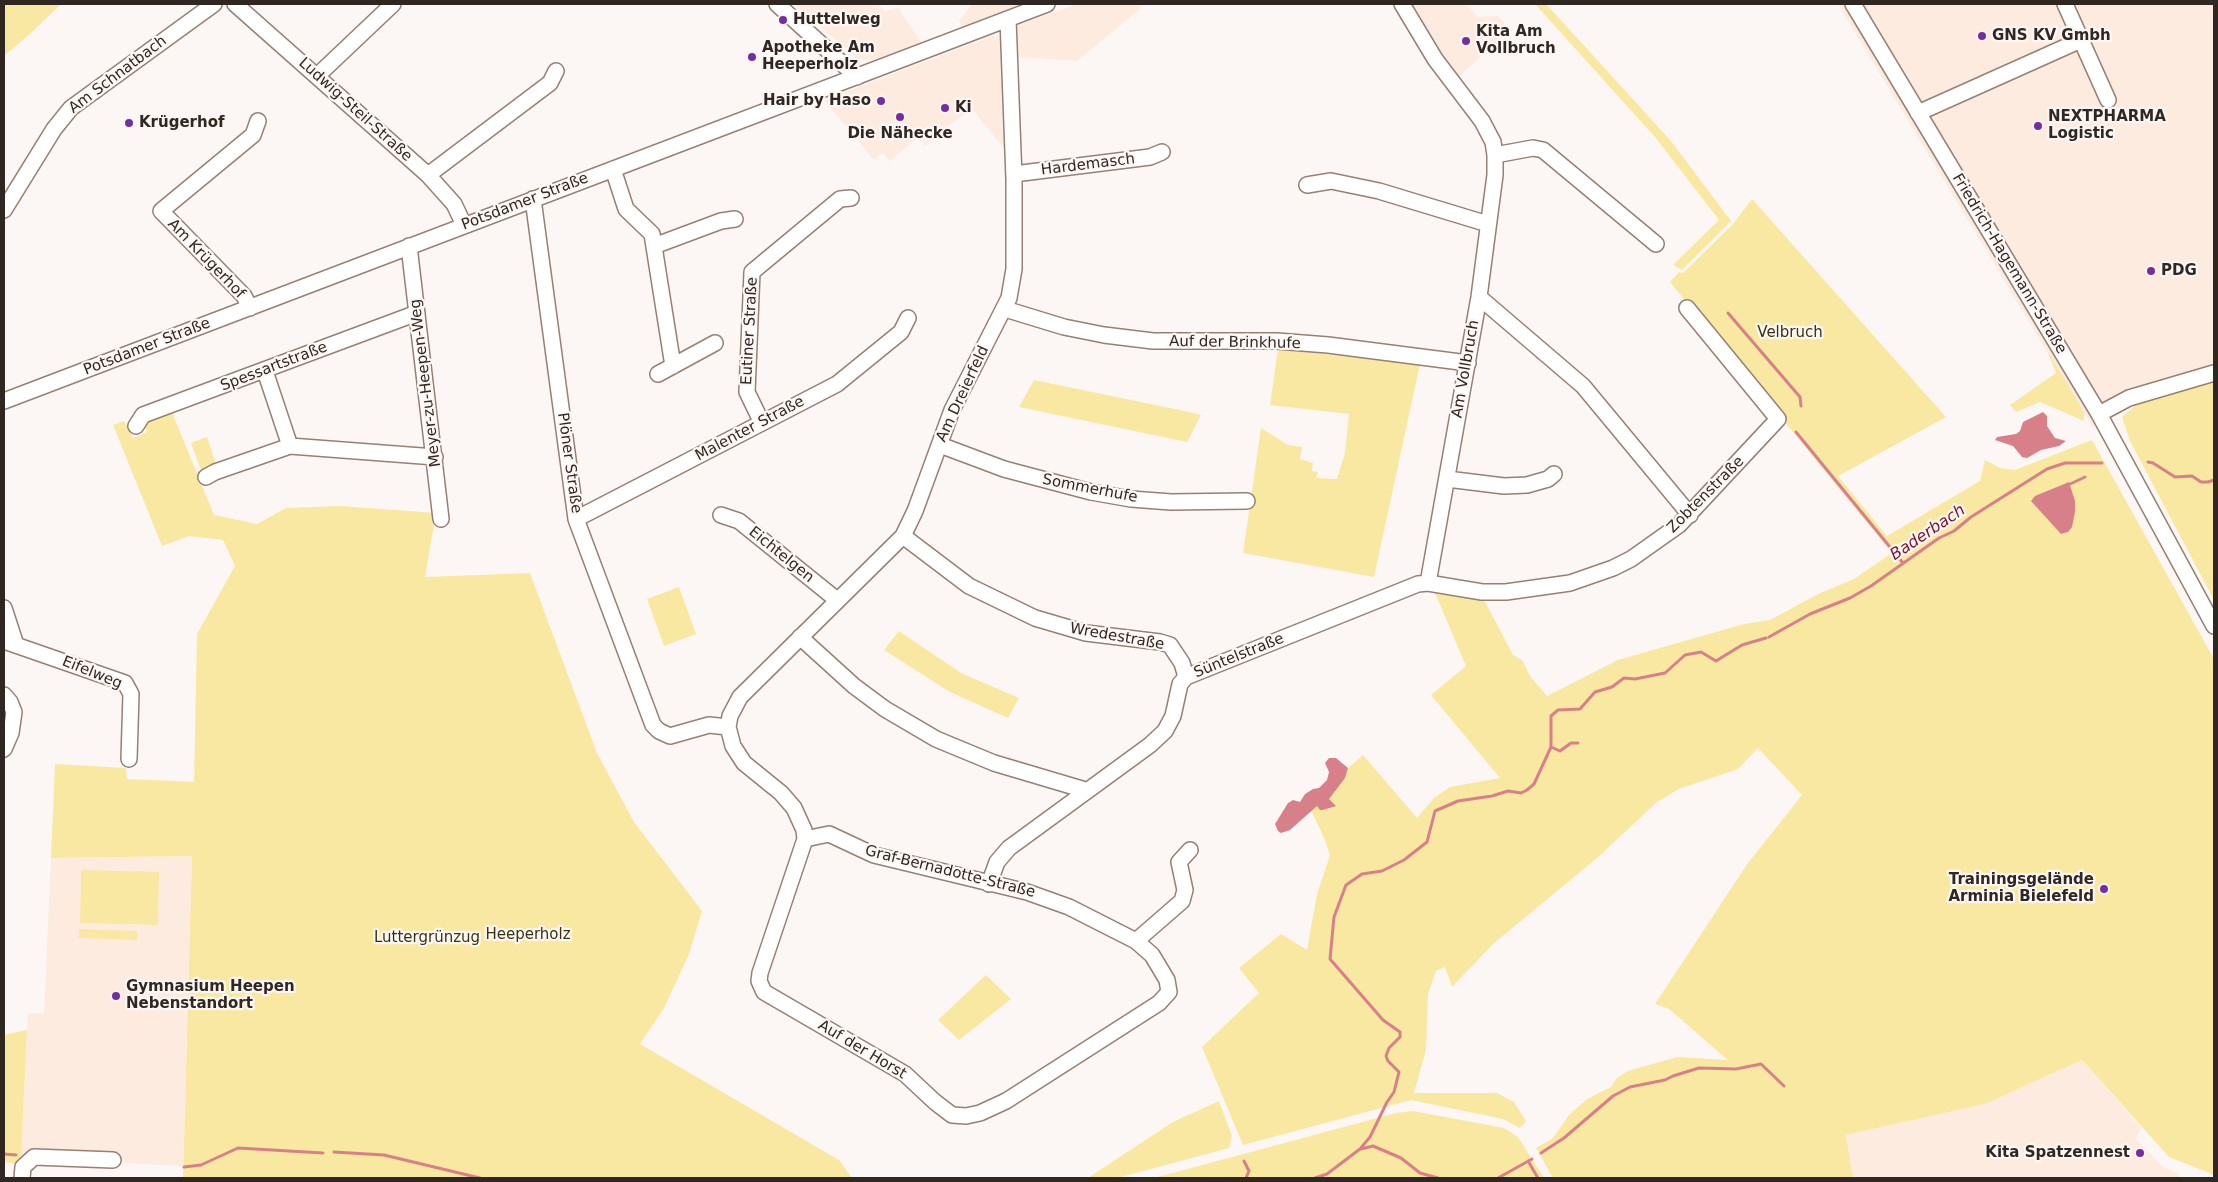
<!DOCTYPE html>
<html>
<head>
<meta charset="utf-8">
<style>
	body { margin:0 }
	#map { position:relative; width:2218px; height:1182px; overflow:hidden; background:#fcf7f4; font-family:"DejaVu Sans",sans-serif }
	canvas { display:block }
	.frame { position:absolute; inset:0; border:5px solid #302722; pointer-events:none }
</style>
</head>
<body>
<div id="map">
<canvas width="2218" height="1182"></canvas>
<div class="frame"></div>
</div>
<script>
const g = document.querySelector('canvas').getContext('2d');
g.lineJoin = 'round';
function fillPath(path, color) { g.fillStyle = color; g.fill(path, 'evenodd'); }
const shape = rows => new Path2D(rows.map(r => 'M' + r).join(''));
function strokePath(path, color, width, dash) { g.strokeStyle = color; g.lineWidth = width; g.lineCap = dash ? 'butt' : 'round'; g.setLineDash(dash || []); g.stroke(path); }
function drawText(font, color, halo, rows, align = 'center') {
  g.font = font + ' "DejaVu Sans",sans-serif'; g.lineWidth = 4.5; g.setLineDash([]); g.textBaseline = 'middle'; g.strokeStyle = halo; g.fillStyle = color; for (const [text, x, y, turn = 0] of rows) {
    g.save(); g.translate(x, y); g.rotate((+turn || 0) * Math.PI / 180); g.textAlign = isNaN(turn) ? turn : align; if (halo) g.strokeText(text, 0, 0); g.fillText(text, 0, 0); g.restore();
  }
}
const built = shape([
	[794,4,877,4,885,11,898,8,922,43,875,60,858,59],
	[972,4,1024,4,962,28,959,21],
	[1077,4,1140,4,1141,8,1077,61,1017,57,1016,31,1019,25],
	[1409,4,1466,4,1478,17,1498,16,1511,30,1457,78],
	[1838,4,2214,4,2214,381,2138,403,2093,428],
	[992,36,999,38,1003,45,1005,149,971,108,924,146,922,126,913,133,917,138,890,161,883,153,874,160,824,100],
	[192,856,183,1166,122,1163,122,1157,102,1156,21,1159,28,1013,44,1013,51,858],
	[2082,1060,2141,1128,2136,1139,2163,1167,2180,1174,2178,1178,1853,1178,1846,1135,1985,1104]
]);
const green = shape([
	[4,4,61,4,31,33,4,56],
	[1535,4,1546,4,1671,141,1731,221,1682,270,1673,265,1719,220,1655,137],
	[1752,199,1946,417,1838,476,1887,536,1980,481,1985,460,2000,468,2015,470,2092,440,2214,659,2214,1175,2169,1157,2082,1060,1985,1104,1846,1135,1853,1178,1553,1178,1536,1148,1553,1138,1569,1115,1587,1099,1611,1087,1617,1078,1628,1071,1677,1057,1728,1060,1669,1009,1655,1004,1748,863,1802,795,1758,748,1738,769,1679,789,1657,802,1597,858,1493,944,1452,987,1445,967,1436,971,1428,994,1426,1050,1414,1093,1497,1093,1514,1102,1526,1121,1520,1128,1503,1119,1411,1100,1243,1145,1202,1047,1259,993,1239,968,1281,934,1307,950,1317,894,1330,855,1325,840,1311,810,1317,806,1323,810,1332,808,1329,799,1331,794,1345,778,1348,768,1363,755,1417,818,1434,798,1450,787,1500,778,1431,695,1466,666,1435,593,1483,598,1513,655,1522,660,1530,676,1547,696,1618,660,1744,624,1770,620,1818,594,1854,579,1892,553,1670,282,1679,272,1683,273,1733,224],
	[1278,349,1420,364,1374,577,1243,553,1261,428,1288,445,1302,447,1300,459,1313,463,1312,471,1318,472,1316,478,1337,479,1345,453,1349,414,1270,405],
	[2047,350,2084,412,2084,421,2040,402,2016,412,2010,405,2056,373],
	[1034,380,1194,413,1201,415,1187,442,1019,407],
	[2214,381,2214,600,2130,441,2122,417,2138,403],
	[171,410,214,515,257,524,286,508,341,506,436,513,425,577,530,573,597,753,634,822,702,911,689,954,664,1008,640,1044,839,1160,852,1178,183,1178,192,856,51,858,55,764,126,768,127,779,194,782,197,634,235,566,223,540,189,536,162,546,113,425,124,421,133,438,147,432,143,421],
	[207,437,217,467,202,473,191,443],
	[679,587,696,634,664,646,647,599],
	[899,631,961,673,1019,698,1008,718,950,692,884,650],
	[81,870,159,872,158,925,80,923],
	[79,929,137,931,137,940,79,938],
	[986,975,1011,999,959,1040,938,1020],
	[27,1030,21,1159,18,1164,4,1162,4,1035],
	[1219,1101,1232,1136,1229,1148,1117,1178,1088,1178,1173,1122],
	[1413,1111,1504,1128,1518,1137,1544,1178,1154,1178,1396,1113]
]);
const water = shape([
	[2043,412,2047,416,2047,426,2055,438,2066,441,2059,446,2041,450,2027,458,2022,457,2013,446,1995,440,1997,437,2016,434,2020,431,2023,422],
	[2069,482,2075,501,2075,512,2072,527,2068,532,2061,534,2031,501,2035,496],
	[1329,758,1336,758,1348,768,1345,778,1329,799,1336,806,1323,810,1320,810,1317,806,1290,830,1281,833,1278,831,1275,824,1288,803,1293,800,1300,802,1305,794,1313,789,1319,788,1327,780,1329,772,1325,763]
]);
const stream = shape([
	[1728,313,1800,397,1801,406],
	[1796,432,1903,563],
	[2148,462,2153,463,2175,477,2192,476,2201,482,2208,482,2214,480],
	[2068,485,2085,477],
	[1769,637,1810,614,1850,598,1871,586,1939,538,1954,531,1971,517,2047,469,2065,463,2102,463],
	[1551,747,1560,751,1571,743,1578,743],
	[1361,1149,1373,1146,1401,1158,1420,1173,1438,1178],
	[334,1152,384,1155,480,1178],
	[1541,1153,1564,1138,1613,1096,1630,1087,1665,1080,1673,1076,1699,1068,1736,1069,1761,1064,1784,1086],
	[4,1154,16,1155],
	[1244,1161,1249,1171,1246,1178],
	[1528,1161,1538,1178],
	[184,1167,201,1165,238,1148,323,1153],
	[1315,1178,1327,1174,1360,1149,1370,1137,1387,1102,1394,1092,1399,1072,1388,1061,1386,1056,1389,1048,1400,1037,1400,1032,1383,1020,1330,959,1334,917,1346,885,1362,874,1382,871,1404,860,1427,842,1435,811,1458,801,1492,796,1508,791,1521,793,1527,790,1534,784,1551,747,1551,716,1558,710,1580,709,1595,692,1612,687,1624,678,1635,679,1665,673,1685,655,1701,652,1716,661,1742,645,1766,638],
	[1498,1178,1532,1159]
]);
const minor = shape([
	[235,4,428,175,454,204,464,225],
	[777,4,857,77],
	[1402,4,1435,59,1482,121,1493,142,1495,155,1495,175,1479,297,1428,583],
	[1853,4,2099,414,2214,626],
	[2065,4,2108,100],
	[317,76,393,4],
	[1918,113,2081,40],
	[1495,155,1533,148,1543,150,1656,244],
	[613,169,626,209,652,234,673,366],
	[1014,174,1150,157,1162,152],
	[428,175,550,83,556,71],
	[1307,185,1331,181,1379,191,1488,224],
	[533,199,576,519,653,725,659,731,670,736,709,725,728,727],
	[4,210,54,129,71,108,214,4],
	[409,246,441,519],
	[654,246,721,221,735,219],
	[1479,297,1583,386,1690,515],
	[250,308,244,296,161,211,253,135,258,121],
	[1005,309,1064,327,1104,335,1153,341,1277,341,1328,345,1468,363],
	[265,371,290,446],
	[658,374,715,343],
	[4,401,1047,4],
	[2099,414,2129,398,2214,373],
	[762,423,747,392,752,272,840,199,851,198],
	[136,426,143,415,417,313],
	[940,445,1004,469,1091,492,1131,499,1171,502,1247,501],
	[206,477,215,472,290,446,435,457],
	[1447,479,1504,486,1527,485,1548,479,1554,474],
	[721,515,739,521,837,600],
	[576,519,837,384,901,332,908,318],
	[903,536,969,586,1035,618,1086,633,1160,642,1170,645,1182,663,1186,677],
	[4,608,16,645],
	[800,637,854,686,885,709,936,739,994,763,1085,790],
	[4,641,125,683,131,694,129,759],
	[4,695,10,702,14,712,11,733,4,749],
	[805,839,760,973,759,981,764,992,905,1074,935,1102,952,1115,966,1116,980,1113,1006,1101,1159,1003,1169,992,1167,980,1152,955,1136,941,1069,907,1027,892,874,855,829,834,805,839,804,830,794,808,781,793,744,763,733,746,728,727,730,716,740,697,903,536,915,511,952,410,1009,298,1014,269,1014,179,1008,19],
	[989,884,997,862,1009,848,1150,745,1165,731,1173,716,1180,684,1186,677,1418,584,1428,583,1482,592,1506,592,1570,583,1613,568,1631,559,1679,525,1778,419,1687,308],
	[1136,941,1182,901,1185,890,1179,862,1190,850],
	[22,1178,23,1167,34,1157,113,1160]
]);
const markers = [
	[783,20,5,"#762d9f"],
	[1982,36,5,"#762d9f"],
	[1466,41,5,"#762d9f"],
	[752,57,5,"#762d9f"],
	[881,101,5,"#762d9f"],
	[945,108,5,"#762d9f"],
	[900,117,5,"#762d9f"],
	[129,123,5,"#762d9f"],
	[2038,126,5,"#762d9f"],
	[2151,271,5,"#762d9f"],
	[2104,889,5,"#762d9f"],
	[116,996,5,"#762d9f"],
	[2140,1153,5,"#762d9f"]
];
const poiNames = [
	["Huttelweg",793,20],
	["Kita Am",1476,32],
	["Vollbruch",1476,49],
	["GNS KV Gmbh",1992,36],
	["Apotheke Am",762,48],
	["Heeperholz",762,65],
	["Hair by Haso",871,101,"right"],
	["Ki",955,108],
	["NEXTPHARMA",2048,117],
	["Logistic",2048,134],
	["Krügerhof",139,123],
	["Die Nähecke",900,134,"center"],
	["PDG",2161,271],
	["Trainingsgelände",2094,880,"right"],
	["Arminia Bielefeld",2094,897,"right"],
	["Gymnasium Heepen",126,987],
	["Nebenstandort",126,1004],
	["Kita Spatzennest",2130,1153,"right"]
];
const streetNames = [
	["Am Schnatbach",118,75,-37],
	["Ludwig-Steil-Straße",355,110,42],
	["Hardemasch",1088,165,-7],
	["Potsdamer Straße",525,202,-21],
	["Am Krügerhof",206,259,46],
	["Friedrich-Hagemann-Straße",2009,264,59],
	["Eutiner Straße",750,331,-87],
	["Auf der Brinkhufe",1235,343,1],
	["Potsdamer Straße",147,347,-21],
	["Spessartstraße",274,367,-21],
	["Am Vollbruch",1466,369,-80],
	["Meyer-zu-Heepen-Weg",426,383,-97],
	["Am Dreierfeld",963,394,-65],
	["Malenter Straße",750,429,-28],
	["Plöner Straße",569,463,82],
	["Sommerhufe",1090,489,11],
	["Zobtenstraße",1706,495,-45],
	["Eichtelgen",781,555,39],
	["Wredestraße",1117,637,10],
	["Süntelstraße",1239,656,-22],
	["Eifelweg",92,673,22],
	["Graf-Bernadotte-Straße",950,872,14],
	["Auf der Horst",862,1050,31]
];
const parkNames = [
	["Velbruch",1790,333],
	["Heeperholz",528,935],
	["Luttergrünzug",427,938]
];
const waterNames = [
	["Baderbach",1928,533,-34]
];
fillPath(built, '#feebdf');
fillPath(green, '#f9e8a1');
fillPath(water, '#d8808a');
strokePath(stream, '#d8808a', 3);
strokePath(minor, '#968073', 18);
strokePath(minor, '#fff', 15);
for (const [x, y, r, color] of markers) { const dot = new Path2D(); dot.arc(x, y, r, 0, 2 * Math.PI); g.fillStyle = color; g.fill(dot); strokePath(dot, '#fcf7f4', 2); }
drawText('bold 15px', '#302722', '#fcf7f4', poiNames, 'left');
drawText('15px', '#302722', '#fcf7f4', streetNames);
drawText('15px', '#3b320c', '#fcf7f4', parkNames);
drawText('italic 16px', '#801630', '#fcf7f4', waterNames);
</script>
</body>
</html>
